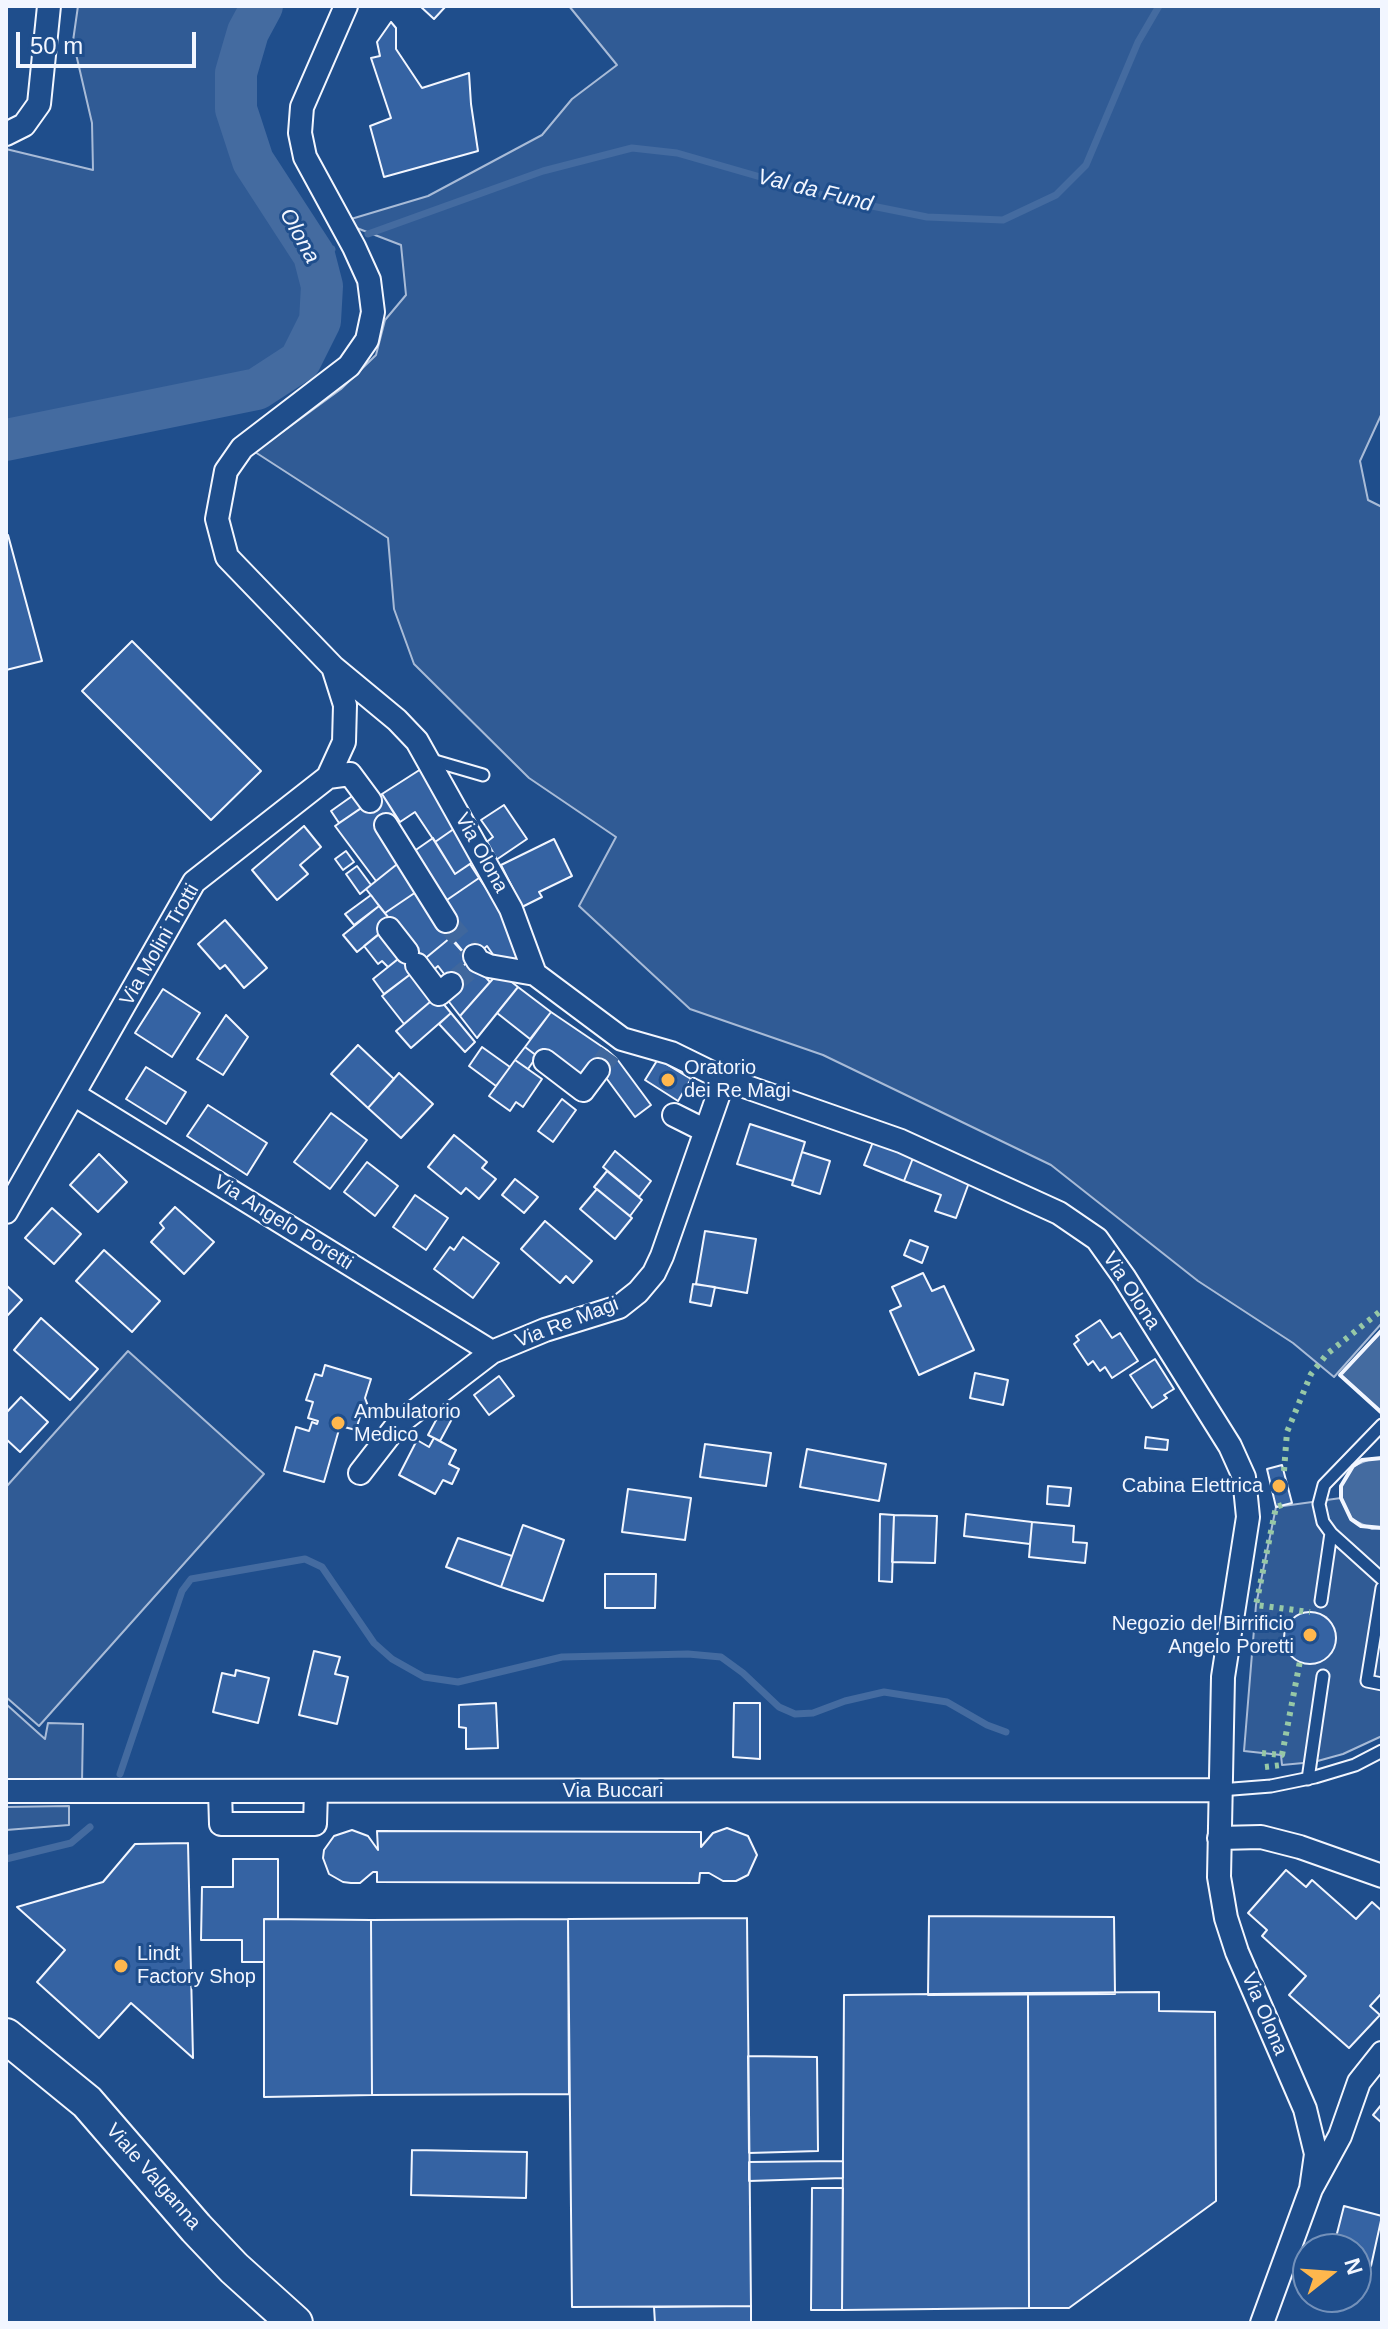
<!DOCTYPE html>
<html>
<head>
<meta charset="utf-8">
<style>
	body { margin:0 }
	#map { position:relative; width:1388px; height:2329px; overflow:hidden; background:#1f4e8c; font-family:Arial,sans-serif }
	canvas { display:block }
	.frame { position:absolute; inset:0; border:8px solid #f2f6ff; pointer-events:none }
	.north { position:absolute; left:1292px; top:2233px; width:80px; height:80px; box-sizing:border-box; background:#1f4e8c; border:2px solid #7391ba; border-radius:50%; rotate:73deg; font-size:22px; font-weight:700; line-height:32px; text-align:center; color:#f2f6ff }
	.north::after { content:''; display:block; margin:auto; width:28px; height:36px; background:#ffb74d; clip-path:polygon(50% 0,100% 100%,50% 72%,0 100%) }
	.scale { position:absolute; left:16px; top:32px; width:180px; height:36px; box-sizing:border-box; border:4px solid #f2f6ff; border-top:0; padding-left:10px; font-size:24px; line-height:28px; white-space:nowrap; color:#f2f6ff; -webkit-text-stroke:6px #1f4e8c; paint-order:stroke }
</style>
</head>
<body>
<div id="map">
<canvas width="1388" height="2329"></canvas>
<div class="frame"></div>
<div class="north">N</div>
<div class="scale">50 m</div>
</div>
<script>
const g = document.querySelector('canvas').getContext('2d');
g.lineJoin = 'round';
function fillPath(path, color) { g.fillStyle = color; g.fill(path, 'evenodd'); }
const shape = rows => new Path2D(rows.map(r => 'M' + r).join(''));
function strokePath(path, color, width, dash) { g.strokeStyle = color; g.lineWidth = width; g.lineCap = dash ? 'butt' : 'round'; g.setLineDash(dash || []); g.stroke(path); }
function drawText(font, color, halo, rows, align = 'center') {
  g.font = font + ' Arial,sans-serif'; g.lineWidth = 6; g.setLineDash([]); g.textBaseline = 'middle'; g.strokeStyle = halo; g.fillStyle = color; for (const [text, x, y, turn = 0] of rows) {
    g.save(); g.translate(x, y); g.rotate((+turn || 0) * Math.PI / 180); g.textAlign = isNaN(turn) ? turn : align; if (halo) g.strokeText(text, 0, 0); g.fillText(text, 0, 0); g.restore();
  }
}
const built = shape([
	[78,6,247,6,234,31,222,72,223,112,246,178,297,260,308,291,305,322,287,353,251,378,6,423,6,149,93,170,92,123,73,41,78,6],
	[569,6,1382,6,1382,413,1360,461,1368,500,1382,507,1382,1323,1334,1377,1293,1343,1198,1281,1051,1165,823,1055,690,1009,579,906,616,837,529,778,414,664,394,609,388,538,255,452,341,389,376,355,385,320,406,295,401,245,341,222,428,196,542,135,572,99,617,65,569,6],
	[128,1351,264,1474,39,1726,6,1697,6,1487,128,1351],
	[1341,1498,1351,1519,1361,1526,1382,1528,1382,1736,1343,1754,1314,1762,1282,1765,1281,1755,1244,1751,1256,1605,1276,1507,1341,1498],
	[1310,1612,1326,1617,1331,1623,1336,1638,1334,1646,1324,1659,1308,1663,1293,1657,1287,1650,1285,1632,1294,1618,1310,1612],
	[6,1704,45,1739,48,1723,83,1724,82,1783,6,1784,6,1704],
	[69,1806,69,1825,6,1830,6,1807,69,1806]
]);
const water = shape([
	[1382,1331,1382,1413,1340,1375,1382,1331],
	[1373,1458,1382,1458,1382,1528,1372,1529,1351,1519,1341,1498,1341,1486,1353,1466,1373,1458]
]);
const stream = shape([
	[368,234,543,171,632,148,677,153,837,199,927,217,1003,220,1056,195,1086,165,1138,42,1159,6],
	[314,255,332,249],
	[120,1774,182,1591,191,1579,305,1559,322,1567,374,1643,392,1659,424,1677,458,1682,562,1657,688,1654,721,1657,743,1673,779,1707,795,1714,813,1713,845,1701,884,1692,947,1702,987,1725,1006,1732],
	[6,1859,71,1843,90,1827]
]);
const river = shape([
	[6,440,257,389,300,361,320,321,322,286,314,255,253,161,236,109,236,73,248,32,262,6]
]);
const building = shape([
	[420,6,446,6,434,19,420,6],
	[391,22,396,28,396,49,422,88,469,73,471,104,478,151,384,177,370,126,391,118,371,58,380,56,377,42,391,22],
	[8,535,42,661,6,670,6,536,8,535],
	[132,641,261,771,211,820,82,691,132,641],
	[421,769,458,826,435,842,415,812,400,822,382,794,421,769],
	[355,794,364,806,339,823,331,811,355,794],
	[382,794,397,818,378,830,401,861,376,881,335,826,382,794],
	[504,805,527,839,496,860,484,844,493,837,481,820,504,805],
	[304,826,321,847,300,865,308,874,277,900,252,870,304,826],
	[458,826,477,859,455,874,435,842,458,826],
	[433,838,455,874,470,864,479,878,441,904,410,854,433,838],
	[554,839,572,876,539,892,542,897,522,907,501,865,554,839],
	[346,851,354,862,343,870,335,859,346,851],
	[401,861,419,890,385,913,366,889,401,861],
	[357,866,371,885,360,894,346,874,357,866],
	[479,878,503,913,522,960,501,966,487,946,470,960,441,925,441,904,479,878],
	[419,890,450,938,422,961,385,913,419,890],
	[371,895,379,906,354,925,345,914,371,895],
	[379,906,393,923,357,952,343,935,379,906],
	[225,920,267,968,244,988,225,965,220,969,198,944,225,920],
	[380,933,398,959,388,967,382,961,378,964,364,946,380,933],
	[450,938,470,960,448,979,438,966,430,973,422,961,450,938],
	[412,948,416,970,384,994,373,979,412,948],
	[470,960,490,982,460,1016,446,998,448,979,470,960],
	[416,970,437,996,404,1024,382,996,416,970],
	[499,972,518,987,477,1038,460,1016,499,972],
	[518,987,551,1012,530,1039,497,1013,518,987],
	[163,989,200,1013,172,1057,135,1033,163,989],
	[437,996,451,1013,411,1048,396,1031,437,996],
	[551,1012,607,1050,584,1080,543,1049,537,1056,525,1047,551,1012],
	[451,1013,475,1042,465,1052,439,1024,451,1013],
	[226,1015,248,1037,223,1075,197,1059,226,1015],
	[358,1045,394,1079,368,1108,331,1074,358,1045],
	[482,1047,510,1067,496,1086,469,1066,482,1047],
	[525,1047,537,1056,528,1069,515,1060,525,1047],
	[607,1050,617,1059,651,1105,635,1117,604,1075,593,1067,607,1050],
	[658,1059,691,1079,678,1101,645,1080,658,1059],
	[515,1060,542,1079,523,1107,516,1102,510,1111,489,1096,515,1060],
	[146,1067,186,1092,166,1124,126,1099,146,1067],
	[399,1073,433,1104,401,1138,368,1108,399,1073],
	[562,1099,576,1110,553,1142,538,1131,562,1099],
	[208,1105,267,1143,247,1175,187,1136,208,1105],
	[331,1113,367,1140,330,1189,294,1162,331,1113],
	[750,1124,805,1142,793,1181,737,1164,750,1124],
	[454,1135,487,1162,482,1168,496,1179,479,1199,466,1188,461,1194,428,1167,454,1135],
	[873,1142,913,1158,904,1181,864,1165,873,1142],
	[615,1151,651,1181,639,1197,603,1167,615,1151],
	[802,1152,830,1161,820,1194,792,1185,802,1152],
	[99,1154,127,1182,98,1212,70,1185,99,1154],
	[913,1158,970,1180,956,1218,935,1211,941,1195,904,1181,913,1158],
	[367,1162,398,1186,375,1216,344,1192,367,1162],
	[607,1171,642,1200,630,1216,594,1187,607,1171],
	[515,1179,538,1197,524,1213,502,1195,515,1179],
	[597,1189,632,1218,615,1239,580,1209,597,1189],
	[415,1195,448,1218,426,1250,393,1227,415,1195],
	[175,1207,214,1242,184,1274,151,1242,164,1228,160,1223,175,1207],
	[52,1208,81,1234,54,1264,25,1238,52,1208],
	[545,1221,592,1261,573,1283,566,1276,560,1283,521,1249,545,1221],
	[705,1231,756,1239,747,1293,696,1284,705,1231],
	[463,1237,499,1263,473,1298,434,1269,450,1247,454,1250,463,1237],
	[910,1240,928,1247,922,1263,904,1255,910,1240],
	[104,1250,160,1301,132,1332,76,1281,104,1250],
	[923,1273,932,1291,944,1286,974,1350,919,1375,890,1311,901,1306,892,1287,923,1273],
	[693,1284,715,1287,711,1306,690,1302,693,1284],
	[6,1285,22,1300,6,1317,6,1285],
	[41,1318,98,1369,70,1400,14,1350,41,1318],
	[1100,1320,1112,1338,1120,1333,1138,1361,1112,1378,1105,1367,1100,1371,1093,1361,1088,1365,1074,1344,1079,1340,1076,1336,1100,1320],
	[1155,1359,1174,1389,1164,1395,1167,1398,1152,1408,1130,1375,1155,1359],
	[325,1365,371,1379,365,1398,368,1406,362,1410,356,1430,340,1426,324,1482,284,1471,296,1427,309,1431,312,1422,317,1424,318,1421,308,1418,313,1402,306,1400,315,1374,322,1376,325,1365],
	[975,1373,1008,1380,1003,1405,970,1398,975,1373],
	[499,1376,514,1396,489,1415,474,1395,499,1376],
	[21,1397,48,1422,20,1452,6,1439,6,1413,21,1397],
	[441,1411,453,1417,440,1441,428,1435,441,1411],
	[1146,1437,1168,1440,1167,1450,1145,1448,1146,1437],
	[434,1438,456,1450,449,1464,459,1469,452,1484,443,1480,435,1494,399,1475,417,1440,429,1447,434,1438],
	[705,1444,771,1453,766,1486,700,1477,705,1444],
	[807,1449,886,1464,879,1501,800,1487,807,1449],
	[1282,1465,1292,1503,1276,1507,1267,1469,1282,1465],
	[1048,1486,1071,1488,1069,1506,1047,1504,1048,1486],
	[628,1489,691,1498,685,1540,622,1532,628,1489],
	[880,1514,894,1515,892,1582,879,1581,880,1514],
	[966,1514,1032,1522,1030,1544,964,1536,966,1514],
	[894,1515,937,1516,935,1563,892,1562,894,1515],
	[1032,1522,1074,1526,1073,1542,1087,1543,1085,1563,1029,1557,1032,1522],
	[523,1525,564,1540,543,1601,501,1587,523,1525],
	[458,1538,512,1556,501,1587,446,1567,458,1538],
	[605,1574,656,1574,655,1608,605,1608,605,1574],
	'1284 1638a26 26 0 1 1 52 0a26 26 0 1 1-52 0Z',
	[314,1651,340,1657,335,1674,348,1677,337,1724,299,1715,314,1651],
	[236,1670,269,1678,258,1723,213,1712,222,1673,235,1676,236,1670],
	[496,1703,498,1748,466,1749,466,1728,459,1727,459,1705,496,1703],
	[734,1703,760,1703,760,1759,733,1757,734,1703],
	[727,1828,748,1836,757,1855,748,1875,736,1881,723,1881,709,1873,700,1873,699,1883,377,1882,377,1872,373,1872,360,1883,351,1883,343,1882,329,1874,323,1858,324,1850,334,1836,352,1830,368,1836,378,1850,377,1831,701,1832,701,1847,713,1833,727,1828],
	[188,1843,193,2058,131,2003,99,2038,37,1982,65,1950,17,1907,103,1882,135,1844,188,1843],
	[233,1859,278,1859,278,1919,264,1919,264,1962,242,1962,242,1940,201,1940,202,1887,233,1887,233,1859],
	[1286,1870,1306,1887,1312,1880,1356,1919,1372,1902,1382,1911,1382,1993,1370,2006,1380,2015,1349,2048,1289,1995,1306,1976,1262,1936,1267,1930,1248,1913,1286,1870],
	[929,1916,1114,1917,1115,1994,928,1995,929,1916],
	[747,1918,751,2306,572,2307,568,1919,747,1918],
	[264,1919,371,1920,372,2095,264,2097,264,1919],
	[568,1919,569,2094,372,2095,371,1920,568,1919],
	[1159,1992,1159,2011,1215,2012,1216,2201,1069,2308,1029,2308,1028,1993,1159,1992],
	[1028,1993,1029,2308,842,2310,844,1995,1028,1993],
	[748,2056,817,2057,818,2151,749,2153,748,2056],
	[1382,2104,1382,2123,1373,2115,1382,2104],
	[412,2150,527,2152,526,2198,411,2195,412,2150],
	[843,2161,843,2178,749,2181,749,2162,843,2161],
	[812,2188,843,2188,842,2310,811,2310,812,2188],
	[1344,2206,1382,2216,1371,2266,1356,2263,1356,2249,1333,2249,1344,2206],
	[751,2306,751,2323,655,2323,654,2307,751,2306]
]);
const minorTunnel = shape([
	[446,921,475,956],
	[451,984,474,965],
	[598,1070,610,1053]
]);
const service = shape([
	[428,759,483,775],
	[1382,1425,1324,1485,1319,1504,1323,1522,1331,1533,1382,1579],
	[1382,1588,1367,1681,1382,1684],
	[1321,1601,1331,1533],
	[1308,1779,1323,1676],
	[1220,1790,1271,1786,1315,1777,1355,1765,1382,1751]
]);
const minor = shape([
	[346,6,302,107,300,133,305,157,354,247,369,280,373,312,367,340,349,366,242,448,226,471,217,519,227,557,333,667,397,720,417,741,511,909,535,974,622,1039,671,1053,724,1079,901,1141,1059,1213,1097,1239,1124,1277,1230,1446,1244,1477,1248,1517,1223,1677,1219,1877,1226,1918,1237,1952,1305,2109,1316,2154,1311,2189],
	[6,134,24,125,39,104,49,6],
	[328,777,350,774,370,801],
	[386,825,446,921],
	[389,929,407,952],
	[475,956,478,961,489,966,535,974],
	[417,965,439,994,451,984],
	[545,1061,583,1090,598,1070],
	[75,1095,492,1352],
	[674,1115,704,1130],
	[6,1212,194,882,328,777,344,742,345,705,333,667],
	[360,1473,398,1424,492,1352,545,1330,619,1307,638,1292,654,1273,662,1256,724,1079],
	[6,1791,1219,1790],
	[220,1791,221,1824,315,1824,316,1791],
	[1219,1838,1261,1837,1300,1847,1382,1876],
	[1262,2323,1311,2189,1340,2136,1359,2082,1382,2053]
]);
const primary = shape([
	[6,2036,87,2102,196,2228,234,2268,295,2323]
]);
const hedge = shape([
	[1284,1471,1287,1432,1311,1374,1327,1354,1382,1310],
	[1282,1505,1276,1507,1256,1605,1310,1612],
	[1262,1753,1282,1755,1300,1661],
	[1265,1767,1282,1765]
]);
const wall = shape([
	[1382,1330,1340,1375,1382,1413],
	[1382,1458,1362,1460,1353,1466,1341,1486,1341,1498,1351,1519,1361,1526,1382,1528]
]);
const markers = [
	[668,1080,8,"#ffb74d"],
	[338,1423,8,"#ffb74d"],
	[1279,1486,8,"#ffb74d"],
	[1310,1635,8,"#ffb74d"],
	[121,1966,8,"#ffb74d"]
];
const streetNames = [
	["Via Olona",481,853,61],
	["Via Molini Trotti",160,945,-60],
	["Via Angelo Poretti",283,1223,32],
	["Via Olona",1131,1291,57],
	["Via Re Magi",567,1323,-21],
	["Via Buccari",613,1791],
	["Via Olona",1264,2014,67],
	["Viale Valganna",153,2177,49]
];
const poiNames = [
	["Oratorio",684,1068],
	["dei Re Magi",684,1091],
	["Ambulatorio",354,1412],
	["Medico",354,1435],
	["Cabina Elettrica",1263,1486,"right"],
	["Negozio del Birrificio",1294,1624,"right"],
	["Angelo Poretti",1294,1647,"right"],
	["Lindt",137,1954],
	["Factory Shop",137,1977]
];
const waterNames = [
	["Val da Fund",815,191,14],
	["Olona",299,236,61]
];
fillPath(built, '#305b95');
strokePath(built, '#a8bbd7', 2);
fillPath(water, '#446ba0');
strokePath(water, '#a8bbd7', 2);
strokePath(stream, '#446ba0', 7);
strokePath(river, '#446ba0', 42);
fillPath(building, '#3563a3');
strokePath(building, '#f2f6ff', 2);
strokePath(minorTunnel, '#3f679d', 22, [22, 11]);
strokePath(service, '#f2f6ff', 15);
strokePath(minor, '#f2f6ff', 26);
strokePath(primary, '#f2f6ff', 38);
strokePath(service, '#1f4e8c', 11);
strokePath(minor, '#1f4e8c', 22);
strokePath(primary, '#1f4e8c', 34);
strokePath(hedge, '#97c8a6', 6, [4, 6]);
strokePath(wall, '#f2f6ff', 4);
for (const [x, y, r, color] of markers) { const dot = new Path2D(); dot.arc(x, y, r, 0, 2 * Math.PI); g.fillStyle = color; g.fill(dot); strokePath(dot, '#1f4e8c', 3); }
drawText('20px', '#f2f6ff', '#1f4e8c', streetNames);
drawText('20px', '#f2f6ff', '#1f4e8c', poiNames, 'left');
drawText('italic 22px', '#f2f6ff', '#1f4e8c', waterNames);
</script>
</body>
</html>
